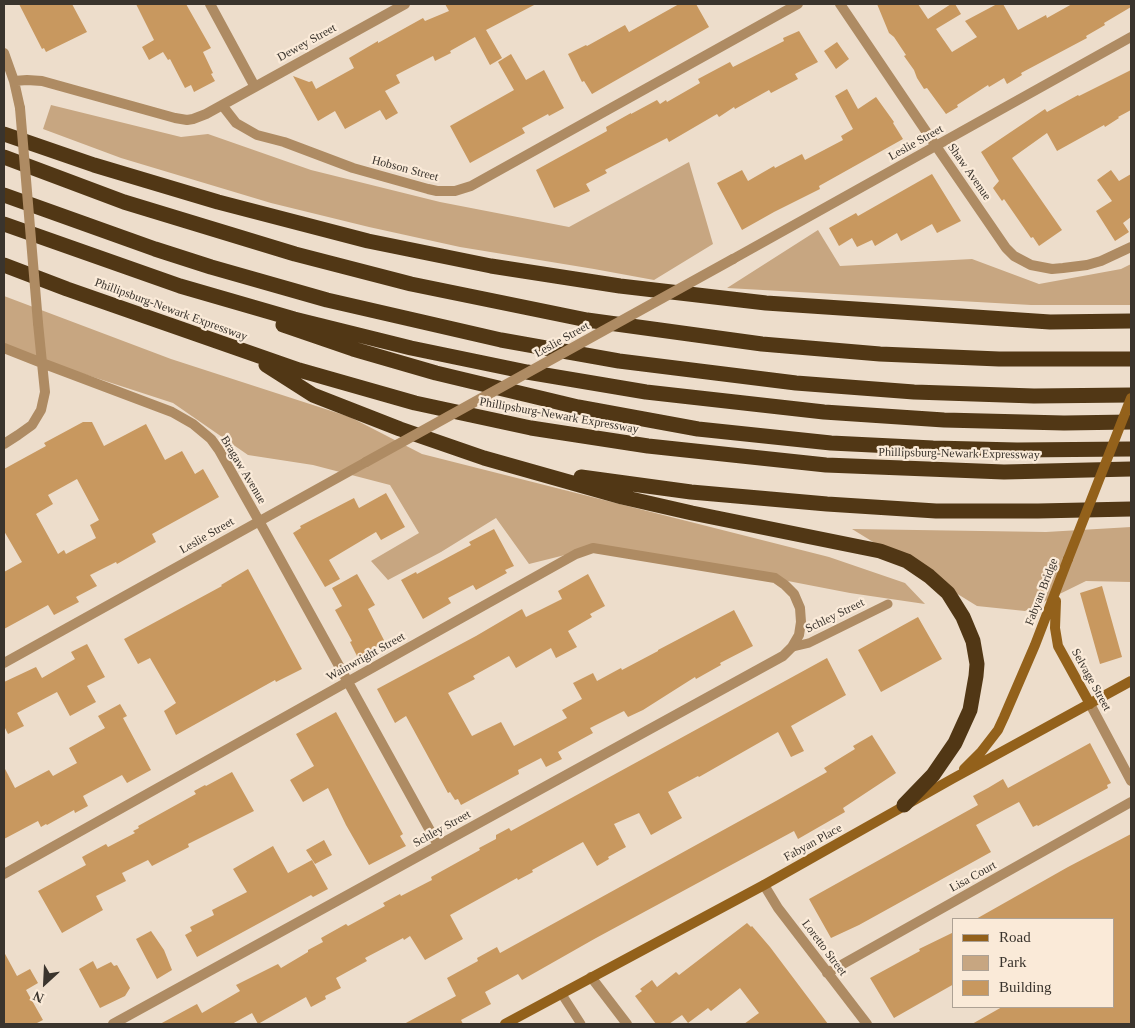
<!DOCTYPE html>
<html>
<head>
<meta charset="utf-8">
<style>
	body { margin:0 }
	#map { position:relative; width:1135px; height:1028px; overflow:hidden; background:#edddcb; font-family:Georgia,serif }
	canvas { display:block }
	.frame { position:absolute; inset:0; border:5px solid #3a342d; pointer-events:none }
	.legend { position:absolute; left:952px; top:918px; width:162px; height:90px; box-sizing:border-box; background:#faead8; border:1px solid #ada194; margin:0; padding:6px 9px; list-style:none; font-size:15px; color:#3a342d }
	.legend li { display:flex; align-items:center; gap:10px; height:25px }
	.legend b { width:25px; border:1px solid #ada194 }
	.north { position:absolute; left:20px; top:958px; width:50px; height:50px; -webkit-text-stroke:4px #faead8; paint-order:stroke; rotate:205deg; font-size:14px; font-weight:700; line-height:20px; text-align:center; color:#3a342d }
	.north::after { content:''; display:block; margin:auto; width:18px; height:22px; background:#3a342d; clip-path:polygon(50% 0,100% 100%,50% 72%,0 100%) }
</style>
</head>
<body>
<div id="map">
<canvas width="1135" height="1028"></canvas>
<div class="frame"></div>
<ul class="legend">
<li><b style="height:6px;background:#93611b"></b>Road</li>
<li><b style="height:14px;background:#c7a681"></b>Park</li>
<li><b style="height:14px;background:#c8985f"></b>Building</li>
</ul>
<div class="north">N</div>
</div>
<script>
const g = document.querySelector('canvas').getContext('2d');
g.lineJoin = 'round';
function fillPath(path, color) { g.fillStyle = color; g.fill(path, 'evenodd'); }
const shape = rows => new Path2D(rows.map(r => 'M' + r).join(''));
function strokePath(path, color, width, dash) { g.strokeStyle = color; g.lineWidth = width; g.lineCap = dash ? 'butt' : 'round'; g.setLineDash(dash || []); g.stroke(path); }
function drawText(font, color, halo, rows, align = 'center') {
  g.font = font + ' Georgia,serif'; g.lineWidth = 4.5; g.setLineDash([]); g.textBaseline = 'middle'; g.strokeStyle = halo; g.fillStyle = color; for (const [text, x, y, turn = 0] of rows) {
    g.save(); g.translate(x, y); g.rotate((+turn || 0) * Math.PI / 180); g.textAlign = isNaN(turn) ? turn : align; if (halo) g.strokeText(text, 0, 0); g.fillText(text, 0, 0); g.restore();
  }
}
const green = shape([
	[51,105,181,137,208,134,311,170,440,202,569,227,689,162,713,244,654,280,594,269,460,247,369,227,271,203,121,158,43,129],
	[818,230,840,266,972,259,1039,284,1121,269,1131,264,1131,305,1031,305,727,288],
	[4,296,171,359,350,417,422,454,829,557,905,583,925,604,850,593,762,576,593,548,529,564,496,518,441,552,388,580,371,561,419,533,390,485,313,465,248,455,173,403,4,348],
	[1131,527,1131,582,1086,581,1025,611,977,606,852,529,1046,532]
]);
const building = shape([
	[19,4,72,4,87,32,46,52,44,48,42,49],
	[136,4,186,4,211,48,203,52,213,73,211,74,215,81,194,92,191,85,185,88,170,59,168,60,163,52,149,60,142,47,154,40],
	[445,4,536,4,486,30,502,58,490,65,475,37,450,51,451,53,435,61,433,56,396,75,400,83,385,91,398,113,386,120,380,110,345,129,335,111,318,121,293,76,309,82,312,81,316,89,354,68,349,58,378,41,378,43,423,18,425,21,449,11],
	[679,4,696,4,709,27,592,94,584,81,582,82,568,54,586,45,587,46,625,25,629,32],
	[877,4,918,4,928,19,951,4,955,4,961,14,936,29,952,52,977,37,965,21,997,4,1003,4,1018,30,1046,15,1047,18,1072,4,1131,4,1131,7,1104,23,1105,25,1086,36,1087,38,1021,73,1022,75,1007,84,1004,78,989,87,988,85,957,105,958,107,946,114,927,88,924,89,917,78,914,70,904,56,906,55,894,37,889,33],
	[799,31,818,62,795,74,798,79,771,93,769,90,735,109,734,107,719,117,717,114,669,142,667,138,605,170,607,173,586,184,590,191,554,208,536,170,607,131,606,127,631,113,631,114,657,100,660,104,666,100,667,102,700,83,698,79,730,62,733,67,784,41,783,38],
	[837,42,849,59,836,69,824,51],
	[511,54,526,80,544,70,564,108,549,116,548,114,522,128,525,133,470,163,450,126,514,90,498,62],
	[1131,70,1131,110,1118,117,1119,118,1105,127,1104,125,1057,151,1047,133,1012,158,1062,230,1039,246,1033,237,1031,238,1004,199,1002,201,993,188,999,181,981,152,1045,109,1047,112,1078,95,1079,96],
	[847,89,858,109,876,97,894,122,893,123,903,139,819,186,820,189,774,212,742,230,717,183,742,170,748,181,774,166,775,168,802,154,805,160,843,140,841,136,853,129,835,96],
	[1111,170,1119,181,1131,174,1131,217,1123,223,1129,232,1115,241,1096,211,1112,201,1097,180],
	[932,174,961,221,937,233,932,224,901,241,897,233,875,246,872,240,857,247,852,238,839,246,829,228,856,213,858,216],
	[83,422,92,422,104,446,146,424,165,460,182,451,195,474,203,469,219,497,152,534,156,542,117,564,116,562,90,575,97,586,76,597,79,602,54,615,48,605,4,629,4,572,22,562,4,531,4,469,46,446,44,443],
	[77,479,99,520,90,525,96,538,66,554,64,550,58,554,36,514,53,504,48,495],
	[386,493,405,527,381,540,376,532,329,560,340,579,325,587,293,533,301,528,300,526,354,498,359,508],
	[494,529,514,566,505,570,507,573,476,590,473,585,448,598,451,603,423,619,401,580,416,572,417,574,471,545,469,542],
	[248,569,302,669,276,682,275,680,176,735,164,711,176,703,150,658,138,664,124,639,222,586,221,585],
	[357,574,375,605,368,609,386,644,358,658,350,642,352,641,335,610,342,606,332,588],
	[588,574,605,606,590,614,592,617,568,631,577,647,556,658,551,648,516,668,509,656,473,676,475,679,448,693,472,736,501,722,514,746,567,718,562,710,582,699,573,683,593,673,597,681,621,668,622,670,658,651,658,650,734,610,753,646,720,663,721,665,712,670,696,679,695,677,643,710,628,717,624,711,590,728,593,733,558,752,562,759,546,767,541,758,518,770,519,774,461,805,458,799,455,800,450,792,448,793,406,716,395,723,377,689,476,636,522,609,526,617,562,599,558,591],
	[1102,586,1122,657,1100,664,1080,593],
	[918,617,942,659,881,692,858,650],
	[87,644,105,677,87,686,96,702,70,716,57,692,17,713,24,726,8,734,4,726,4,682,36,667,42,678,75,659,71,652],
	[827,658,846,695,791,726,804,751,791,757,778,732,699,777,698,776,668,792,682,818,651,835,639,813,614,824,626,847,608,857,609,859,597,866,583,842,532,870,533,872,518,880,517,878,450,915,463,939,425,960,410,936,404,940,403,938,365,958,367,961,336,978,341,988,325,996,326,999,311,1007,306,997,258,1024,252,1013,232,1024,160,1024,197,1004,202,1013,240,991,236,985,278,964,281,968,308,952,308,950,323,942,321,938,346,924,348,926,385,906,383,903,400,894,401,896,432,880,431,877,480,850,479,848,496,839,496,835,509,828,511,831],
	[120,704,127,716,123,718,151,770,127,783,122,775,83,796,88,806,75,813,74,810,47,825,46,824,41,827,38,821,4,839,4,767,15,788,49,770,53,776,77,763,69,748,105,728,98,716],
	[336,712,386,803,403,834,400,836,406,846,369,865,346,825,328,788,303,802,290,780,314,766,296,734],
	[872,735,896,773,843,808,845,812,798,839,794,831,596,938,522,980,518,974,485,992,491,1004,461,1020,463,1024,404,1024,456,996,447,978,478,961,477,958,497,947,500,953,776,801,827,772,824,768,855,749,853,746],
	[1090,743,1111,783,1107,785,1108,788,1038,826,1037,825,1033,827,1019,802,1002,811,976,825,991,852,859,925,831,938,809,899,978,805,973,796,988,788,1003,779,1008,788],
	[232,772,254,811,188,844,189,847,152,866,148,860,122,873,126,881,96,896,103,910,62,933,38,891,86,865,82,857,106,844,108,847,135,833,133,831,139,828,138,826,196,794,194,791,205,785,206,786],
	[1131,834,1131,1024,972,1024,1002,1007,1114,1007,1114,919,976,919,1068,867],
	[324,840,332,855,315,864,306,850],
	[273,846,288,873,312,860,328,889,313,897,311,895,197,957,185,935,192,931,190,927,214,915,212,910,247,892,233,869],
	[747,923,751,927,752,926,770,947,828,1024,744,1024,759,1013,740,988,711,1011,708,1008,688,1023,682,1015,669,1024,656,1024,635,996,642,991,640,989,652,980,657,987,676,972,679,975],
	[151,931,164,950,172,970,157,979,136,939],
	[954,932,954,984,894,1018,870,978,920,951,919,949],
	[4,952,17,976,30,969,38,983,26,990,43,1020,35,1024,4,1024],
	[93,961,97,969,111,962,114,966,117,965,130,988,125,996,100,1008,79,969]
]);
const lane = shape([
	[792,647,809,643,888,604],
	[561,993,581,1024]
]);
const street = shape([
	[210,4,255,87],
	[840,4,936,146,1006,248,1014,256,1031,265,1052,269,1063,268,1087,265,1101,261,1131,247],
	[4,53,14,81,20,108],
	[14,81,27,80,42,81,175,118,187,120,193,119,206,114,405,4],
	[222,105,236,123,257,135,284,142,353,168,428,189,437,191,455,191,471,186,798,4],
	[733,259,1131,37],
	[38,323,42,363,172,412,193,424,211,439,219,450,259,521,438,845],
	[4,348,42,363,45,392,41,410,32,425,18,435,4,444],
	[4,663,366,462],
	[1090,704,1131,781],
	[4,874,576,554,593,548,775,578,785,585,794,594,800,608,801,622,799,635,792,647,783,656,113,1024],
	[764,885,778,908,867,1024],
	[827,973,1131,802],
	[591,977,627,1024]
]);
const secondary = shape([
	[1056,601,1055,628,1058,646,1090,704],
	[964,769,981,752,998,730,1004,717,1035,645,1068,559],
	[505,1024,764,885,952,779,1131,681]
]);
const highway = shape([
	[4,134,94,165,218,202,368,241,491,266,620,286,766,303,1050,322,1131,321],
	[4,157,124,202,295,254,411,284,587,320,762,344,880,354,999,359,1131,359],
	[4,195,155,249,211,267,327,300,501,340,619,361,796,383,914,392,1034,396,1131,395],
	[4,224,180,286,294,319,411,348,527,372,646,392,824,412,944,420,1064,423,1131,422],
	[4,265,67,289,299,370,415,403,531,428,648,446,826,465,1004,472,1131,469],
	[283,325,353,349,436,373,578,407,698,429,831,443,933,448,1017,450,1131,449],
	[266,365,313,395,400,429,484,458,622,497,692,513,880,551,907,561,929,576,948,593,963,617,973,641,977,664,976,676,970,710,955,743,933,775,904,805],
	[581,477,691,492,827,504,936,511,1038,511,1131,509]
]);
const streetBridge = shape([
	[20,108,38,323],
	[366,462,733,259]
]);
const secondaryBridge = shape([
	[1068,559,1131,398]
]);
const streetNames = [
	["Dewey Street",307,43,-29],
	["Leslie Street",916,143,-29],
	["Hobson Street",405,169,15],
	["Shaw Avenue",969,172,55],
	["Phillipsburg-Newark Expressway",171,310,20],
	["Leslie Street",562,340,-29],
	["Phillipsburg-Newark Expressway",559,416,10],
	["Phillipsburg-Newark Expressway",959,454,1],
	["Bragaw Avenue",243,470,59],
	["Leslie Street",207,536,-30],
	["Fabyan Bridge",1042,592,-69],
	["Schley Street",835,616,-26],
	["Wainwright Street",366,657,-29],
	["Selvage Street",1091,680,61],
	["Schley Street",442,829,-29],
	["Fabyan Place",813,843,-29],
	["Lisa Court",973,877,-29],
	["Loretto Street",824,948,53]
];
fillPath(green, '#c7a681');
fillPath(building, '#c8985f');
strokePath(lane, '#ae8b63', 9);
strokePath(street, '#ae8b63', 10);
strokePath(secondary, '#93611b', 10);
strokePath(highway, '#513715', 15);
strokePath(streetBridge, '#ae8b63', 10);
strokePath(secondaryBridge, '#93611b', 10);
drawText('12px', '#3a342d', '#faead8', streetNames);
</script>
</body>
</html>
